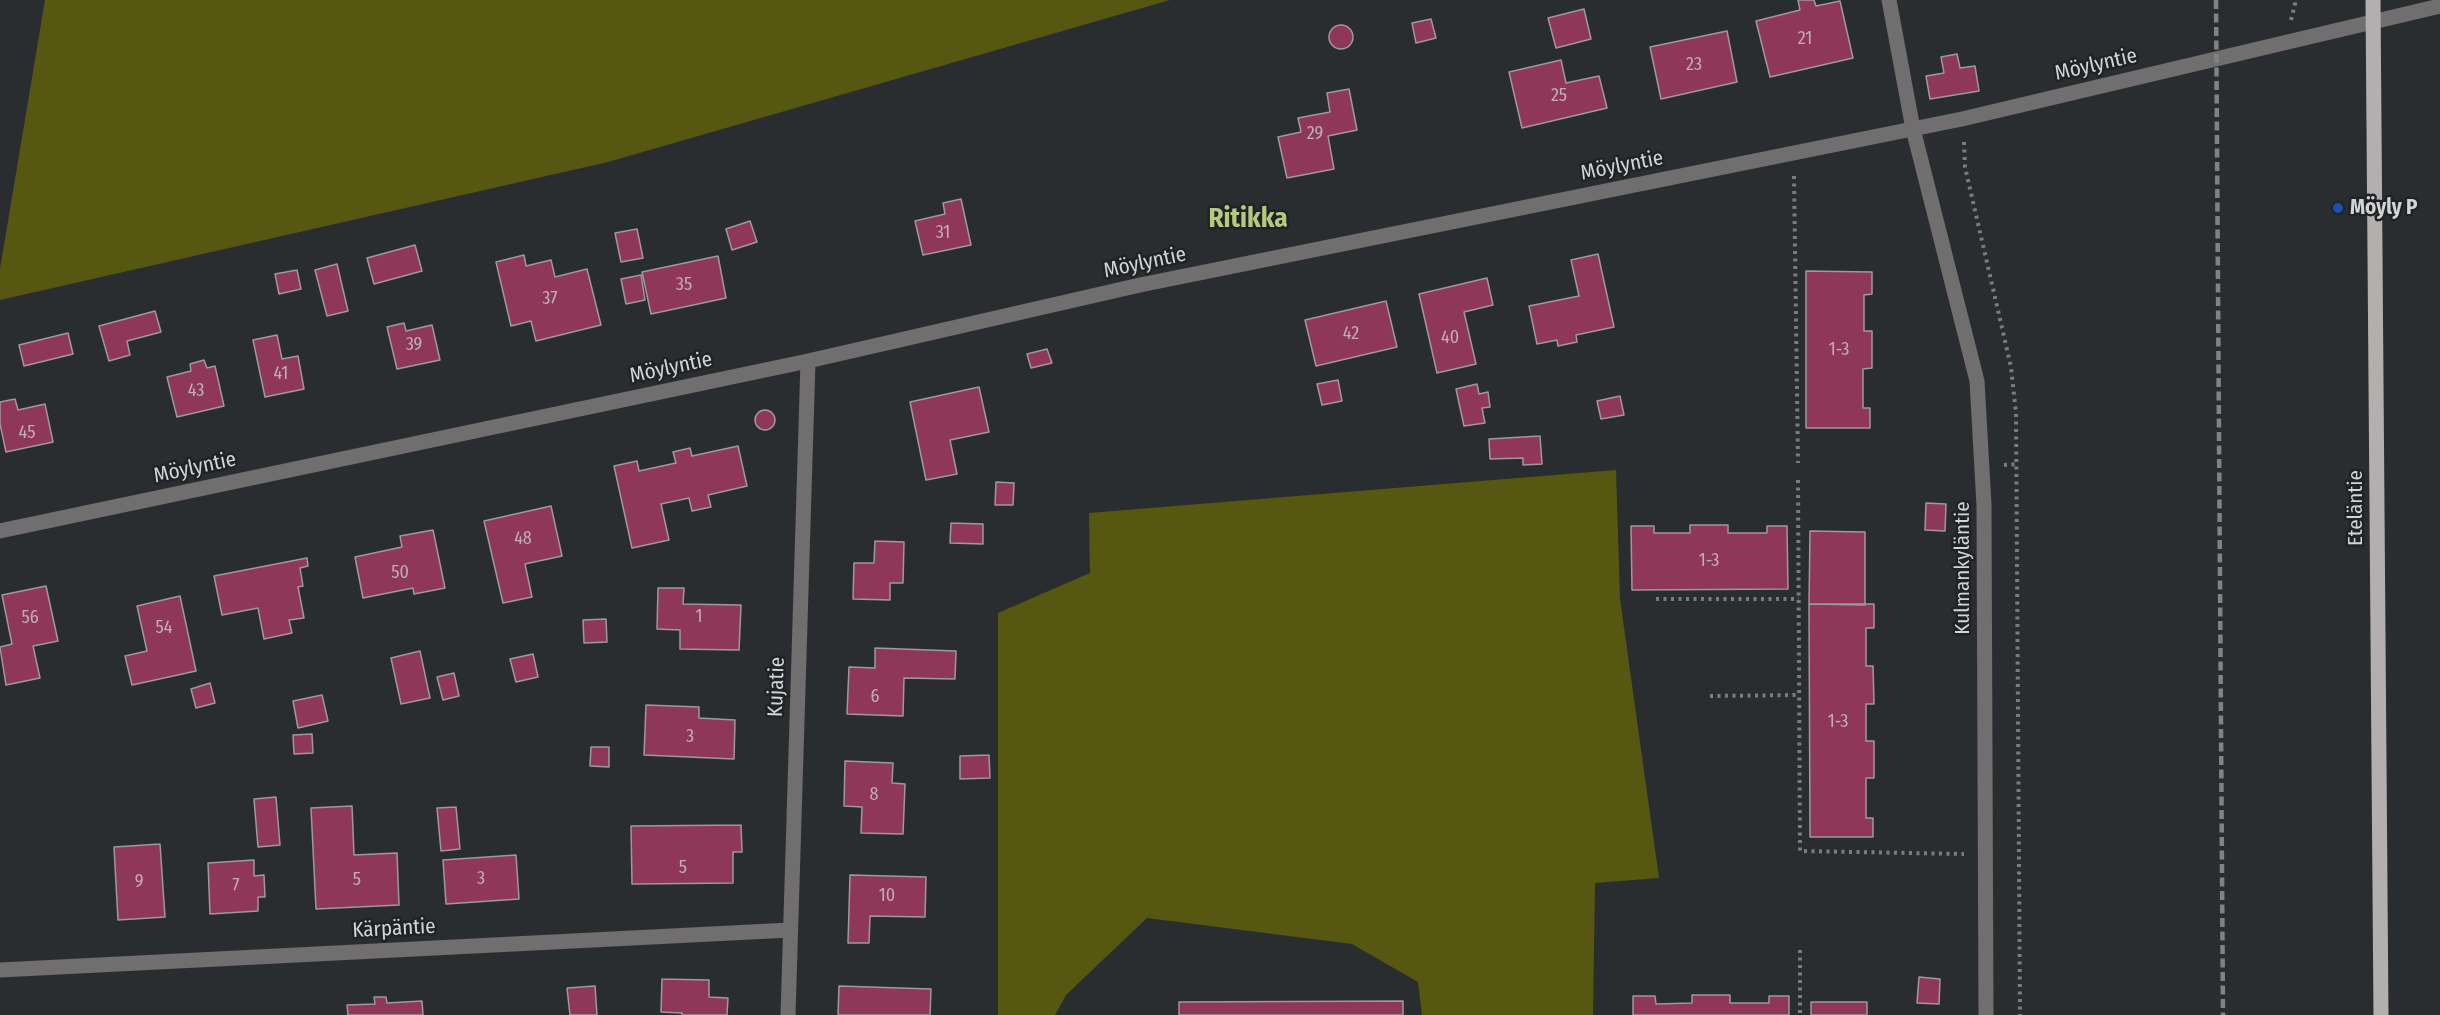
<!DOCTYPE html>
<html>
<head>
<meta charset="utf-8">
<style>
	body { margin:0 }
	canvas { display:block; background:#2a2d2f }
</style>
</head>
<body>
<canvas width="2440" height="1015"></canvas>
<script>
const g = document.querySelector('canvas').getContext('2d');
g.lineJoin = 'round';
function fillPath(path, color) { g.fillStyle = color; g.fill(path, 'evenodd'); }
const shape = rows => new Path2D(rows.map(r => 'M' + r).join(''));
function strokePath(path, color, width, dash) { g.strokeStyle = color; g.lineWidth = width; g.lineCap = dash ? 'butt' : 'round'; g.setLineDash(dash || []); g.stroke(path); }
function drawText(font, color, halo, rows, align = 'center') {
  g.font = font + ' "Fira Sans Condensed",sans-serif'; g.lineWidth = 5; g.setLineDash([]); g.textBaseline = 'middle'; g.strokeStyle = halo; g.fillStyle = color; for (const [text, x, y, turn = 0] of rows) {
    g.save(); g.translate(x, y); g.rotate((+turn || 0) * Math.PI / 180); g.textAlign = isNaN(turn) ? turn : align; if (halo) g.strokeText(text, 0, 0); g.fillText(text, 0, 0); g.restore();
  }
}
const green = shape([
	[45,0,1170,0,608,162,0,300,0,269],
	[1616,470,1620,599,1659,878,1595,883,1593,1015,1422,1015,1418,982,1352,944,1147,918,1066,995,1055,1015,998,1015,998,613,1090,573,1089,513]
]);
const building = shape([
	[1798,0,1814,0,1816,6,1840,1,1853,58,1770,77,1756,21,1800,10,1798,0],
	[1584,9,1591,39,1556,48,1548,18,1584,9],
	[1431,19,1436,38,1416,43,1412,23,1431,19],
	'1329 37a12 12 0 1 1 24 0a12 12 0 1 1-24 0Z',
	[1727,31,1737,82,1661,99,1650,47,1727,31],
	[1957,54,1960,68,1975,66,1979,91,1930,99,1926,76,1944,73,1941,57,1957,54],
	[1561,60,1566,83,1599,76,1607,108,1522,128,1509,72,1561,60],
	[1349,89,1357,130,1328,136,1334,169,1287,178,1278,137,1301,132,1298,118,1330,112,1327,93,1349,89],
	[961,199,971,245,923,255,915,221,945,214,943,203,961,199],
	[750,221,757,242,732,250,726,229,750,221],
	[637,229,643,258,621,262,615,233,637,229],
	[415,245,422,271,374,284,367,258,415,245],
	[1598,254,1614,327,1576,335,1577,342,1558,346,1557,340,1537,344,1529,306,1579,296,1571,260,1598,254],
	[524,255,526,266,551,260,555,277,587,269,601,325,536,341,531,321,511,326,496,262,524,255],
	[718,256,726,298,651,314,642,272,718,256],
	[337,264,348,311,327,316,315,270,337,264],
	[297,270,301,289,279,294,275,274,297,270],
	[1806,271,1872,272,1872,294,1864,295,1864,331,1872,331,1872,368,1863,369,1863,408,1870,408,1870,428,1806,428,1806,271],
	[641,275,645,300,626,304,621,279,641,275],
	[1487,278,1493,305,1464,312,1476,364,1437,373,1419,294,1487,278],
	[1386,301,1397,347,1316,366,1305,320,1386,301],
	[155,311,161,332,127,341,130,355,109,361,99,326,155,311],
	[404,323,406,331,432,325,440,360,397,369,387,327,404,323],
	[68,333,73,354,24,366,19,345,68,333],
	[277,335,282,359,298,356,304,389,265,397,253,340,277,335],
	[1047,349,1052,363,1031,368,1027,354,1047,349],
	[204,360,207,368,215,366,224,406,177,417,167,377,191,371,190,364,204,360],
	[1338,380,1342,401,1322,405,1317,384,1338,380],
	[1477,384,1479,394,1488,392,1490,407,1482,408,1485,423,1464,426,1456,389,1477,384],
	[979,387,989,432,950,440,957,474,926,480,910,402,979,387],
	[1620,396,1624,415,1601,419,1597,401,1620,396],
	[15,399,18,410,45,404,53,442,6,452,0,424,0,402,15,399],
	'755 420a10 10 0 1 1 20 0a10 10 0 1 1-20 0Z',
	[1540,436,1542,464,1523,465,1523,458,1490,459,1489,439,1540,436],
	[738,446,747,486,708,495,711,507,692,511,689,498,661,504,669,540,632,548,614,466,637,461,639,471,676,463,673,452,690,448,692,456,738,446],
	[996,482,1014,483,1013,505,995,505,996,482],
	[1926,503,1946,504,1945,531,1925,530,1926,503],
	[551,506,562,556,525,564,532,597,503,603,484,521,551,506],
	[951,523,983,524,983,544,950,543,951,523],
	[1690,525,1728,525,1728,533,1767,533,1767,526,1787,526,1788,589,1632,590,1631,526,1654,526,1654,533,1690,533,1690,525],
	[433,530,445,588,414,594,413,588,363,598,355,557,402,547,400,536,433,530],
	[1810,531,1865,532,1865,605,1809,604,1810,531],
	[875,541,904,542,903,583,890,583,890,600,853,599,854,563,874,563,875,541],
	[307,558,308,566,300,568,303,586,298,587,304,618,289,620,292,633,264,639,258,608,222,615,214,576,307,558],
	[46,586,58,641,33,646,40,678,6,685,0,647,12,644,2,595,46,586],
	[658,588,684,588,683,604,741,605,739,650,680,649,680,630,657,629,658,588],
	[180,596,196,671,132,685,125,656,147,651,137,606,180,596],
	[1809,604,1874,604,1874,628,1866,628,1866,666,1873,666,1874,704,1866,704,1866,741,1874,741,1874,778,1866,778,1866,818,1873,818,1873,837,1810,837,1809,604],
	[606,619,607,642,584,643,583,620,606,619],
	[875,648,956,651,955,679,904,678,903,716,847,714,849,667,875,668,875,648],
	[420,651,430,698,401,704,391,658,420,651],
	[533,654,538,677,516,682,510,659,533,654],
	[454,673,459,696,443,700,437,677,454,673],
	[210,683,215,703,196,708,191,689,210,683],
	[322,695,328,721,298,728,293,701,322,695],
	[646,705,699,707,699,718,735,720,734,759,644,755,646,705],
	[312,734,313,753,294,754,293,735,312,734],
	[591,747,609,747,609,767,590,766,591,747],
	[989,755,990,778,960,779,960,756,989,755],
	[845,761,893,763,892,783,905,784,903,834,861,833,862,807,844,806,845,761],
	[276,797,280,845,258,847,254,799,276,797],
	[352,806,354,855,397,853,399,905,316,909,311,808,352,806],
	[456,807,460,849,441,851,437,808,456,807],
	[741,825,742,852,733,852,733,883,632,884,631,826,741,825],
	[160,844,165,917,118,920,114,847,160,844],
	[516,855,519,899,446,904,443,860,516,855],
	[254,860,254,876,264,875,265,897,258,897,258,911,210,914,208,863,254,860],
	[850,875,926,877,925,917,870,916,869,943,848,943,850,875],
	[1919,977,1940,979,1939,1004,1917,1003,1919,977],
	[662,979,709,980,709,997,728,998,727,1015,682,1015,682,1013,661,1012,662,979],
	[595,986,597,1015,570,1015,567,988,595,986],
	[839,986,931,989,930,1015,838,1015,839,986],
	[1692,995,1730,995,1730,1003,1769,1003,1769,996,1789,996,1789,1015,1633,1015,1633,996,1655,996,1656,1004,1692,1003,1692,995],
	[374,997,386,997,387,1003,422,1001,423,1015,348,1015,347,1005,375,1004,374,997],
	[1403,1001,1403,1015,1179,1015,1179,1002,1403,1001],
	[1811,1002,1867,1002,1867,1015,1811,1015,1811,1002]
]);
const path = shape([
	[2291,20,2296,0],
	[1964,142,1965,167,2011,367,2016,413,2020,1015],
	[1794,176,1798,463],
	[2004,465,2018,464],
	[1798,480,1800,851,1964,854],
	[1656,599,1799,599],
	[1710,696,1799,695],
	[1800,950,1800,1015]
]);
const minor = shape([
	[1889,0,1913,129,1977,381,1984,505,1986,1015],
	[0,531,808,361,1140,285,1962,119,2440,6],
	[0,970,790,930],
	[788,1015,808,361]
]);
const major = shape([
	[2373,0,2381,1015]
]);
const rail = shape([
	[2216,0,2223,1015]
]);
const markers = [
	[2338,208,6,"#1a4fb4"]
];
const numberNames = [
	["21",1805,39],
	["23",1694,65],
	["25",1559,96],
	["29",1315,134],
	["31",943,233],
	["35",684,285],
	["37",550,299],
	["42",1351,334],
	["40",1450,338],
	["39",414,345],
	["1-3",1839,350],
	["41",281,374],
	["43",196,391],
	["45",27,433],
	["48",523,539],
	["1-3",1709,561],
	["50",400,573],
	["1",699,617],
	["56",30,618],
	["54",164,628],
	["6",875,697],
	["1-3",1838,722],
	["3",690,737],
	["8",874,795],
	["5",683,868],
	["3",481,879],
	["5",357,880],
	["9",139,882],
	["7",236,886],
	["10",887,896]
];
const streetNames = [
	["Möylyntie",2096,65,-13],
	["Möylyntie",1622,166,-11],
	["Möylyntie",1145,263,-12],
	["Möylyntie",671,368,-12],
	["Möylyntie",195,468,-12],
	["Eteläntie",2356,508,-90],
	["Kulmankyläntie",1963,568,-90],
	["Kujatie",777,687,-88],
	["Kärpäntie",394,929,-3]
];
const poiNames = [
	["Möyly P",2350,208]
];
const districtNames = [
	["Ritikka",1248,219]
];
fillPath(green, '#565710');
fillPath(building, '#8e3759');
strokePath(building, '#9e999b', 1.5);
strokePath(path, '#7a7c7e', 4, [3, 4.5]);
strokePath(minor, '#706e6e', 15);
strokePath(major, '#b4afaf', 15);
strokePath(rail, '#808284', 4.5, [9, 4.5]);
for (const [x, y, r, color] of markers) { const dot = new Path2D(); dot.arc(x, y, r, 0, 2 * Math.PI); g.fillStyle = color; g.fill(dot); strokePath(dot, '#202325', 2); }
drawText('18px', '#c1adb7', null, numberNames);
drawText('21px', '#d2d4d6', '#202325', streetNames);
drawText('bold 21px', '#d2d4d6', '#202325', poiNames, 'left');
drawText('bold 27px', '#b4c97f', '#202325', districtNames);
</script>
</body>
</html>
